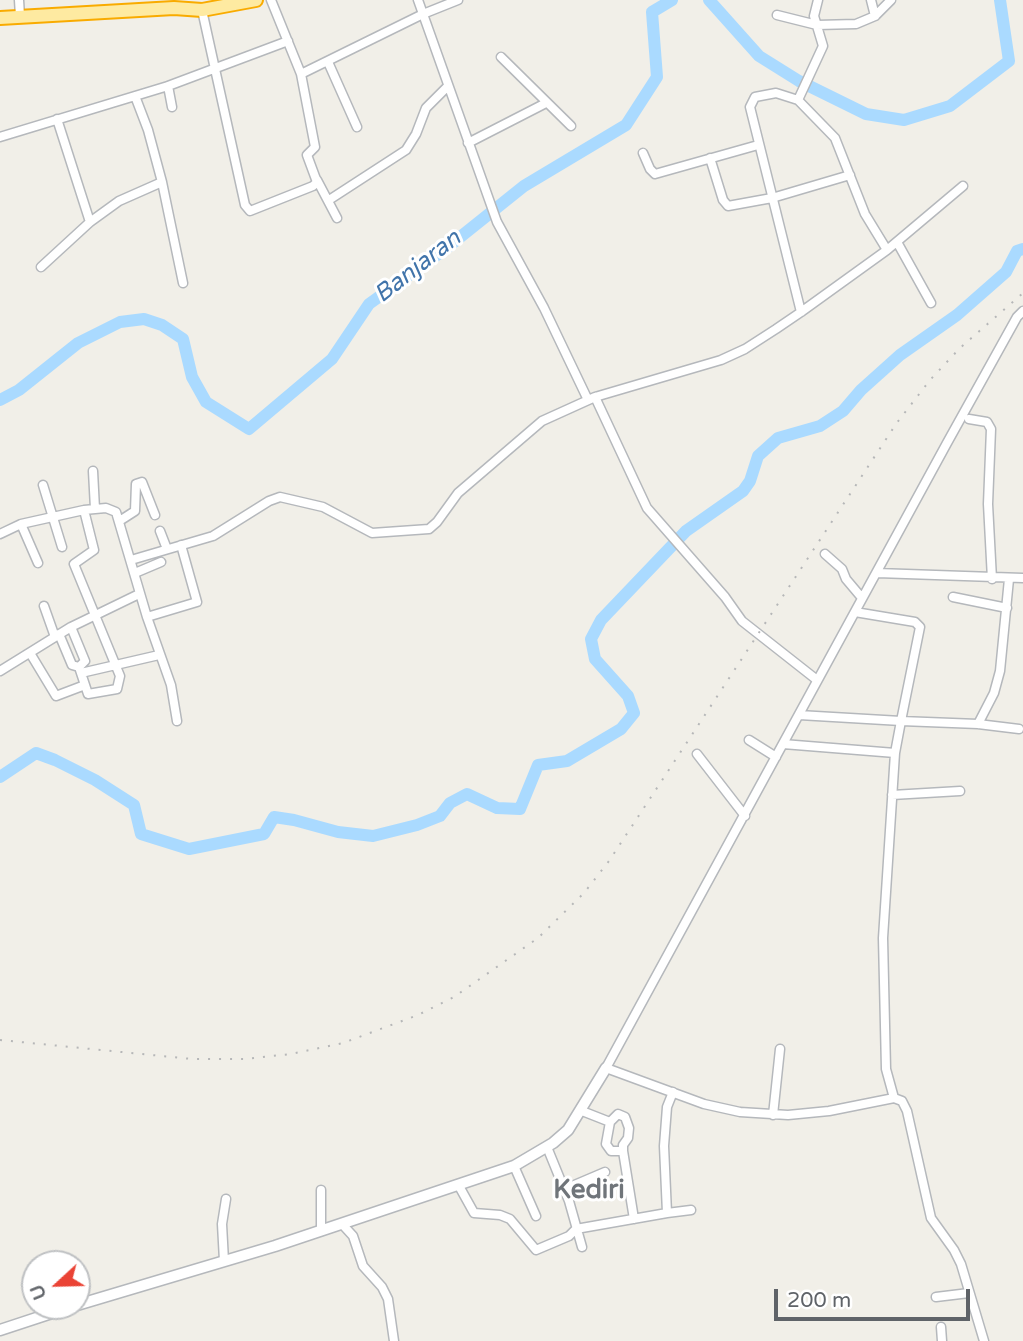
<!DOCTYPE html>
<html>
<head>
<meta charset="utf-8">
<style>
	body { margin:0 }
	#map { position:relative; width:1023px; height:1341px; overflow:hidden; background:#f1efe8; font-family:"Varela Round",sans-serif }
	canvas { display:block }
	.north { position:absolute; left:21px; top:1250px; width:70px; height:70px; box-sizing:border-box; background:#fff; border:2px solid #bfc1c3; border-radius:50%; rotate:248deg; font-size:19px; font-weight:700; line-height:28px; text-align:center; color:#5f6368 }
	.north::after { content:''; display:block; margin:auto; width:24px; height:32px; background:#ea4335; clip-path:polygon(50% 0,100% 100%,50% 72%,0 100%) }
	.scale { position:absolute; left:774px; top:1289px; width:196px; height:32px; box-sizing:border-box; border:4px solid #5f6368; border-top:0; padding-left:9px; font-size:21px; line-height:24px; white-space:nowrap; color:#5f6368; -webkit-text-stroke:5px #fff; paint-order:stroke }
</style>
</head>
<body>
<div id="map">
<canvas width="1023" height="1341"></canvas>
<div class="north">U</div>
<div class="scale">200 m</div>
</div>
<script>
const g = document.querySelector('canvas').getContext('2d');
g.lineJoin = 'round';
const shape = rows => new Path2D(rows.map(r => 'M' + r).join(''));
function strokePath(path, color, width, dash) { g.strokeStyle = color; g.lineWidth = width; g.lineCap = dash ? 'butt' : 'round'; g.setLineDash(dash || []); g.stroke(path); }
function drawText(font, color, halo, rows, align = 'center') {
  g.font = font + ' "Varela Round",sans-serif'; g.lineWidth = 6; g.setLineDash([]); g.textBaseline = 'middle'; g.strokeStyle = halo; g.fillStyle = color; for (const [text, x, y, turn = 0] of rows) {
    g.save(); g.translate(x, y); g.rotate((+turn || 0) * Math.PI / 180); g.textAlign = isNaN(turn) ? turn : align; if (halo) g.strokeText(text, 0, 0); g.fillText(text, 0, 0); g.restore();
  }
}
const river = shape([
	[709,0,759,56,799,81,866,114,904,120,950,106,1009,61,1000,0],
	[0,400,19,390,78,343,120,322,144,319,162,325,183,339,192,377,206,402,249,429,332,359,369,304,444,250,524,186,626,125,657,77,652,12,672,0],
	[0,777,36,753,55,760,95,780,134,805,141,834,189,849,264,834,274,817,294,820,338,832,373,836,417,825,440,816,450,803,467,794,497,808,520,809,538,765,567,761,621,729,634,713,628,696,595,659,591,639,601,620,686,531,743,491,750,481,758,456,778,438,820,426,843,411,861,390,900,355,957,315,1006,272,1017,251,1023,249]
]);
const minor = shape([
	[19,0,20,16],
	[271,0,301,74,423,14,458,0],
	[418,0,497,222,544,308,588,400],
	[871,0,875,16],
	[202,10,245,205,250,211,313,186,317,182,307,155,315,147,301,74],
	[777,15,817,25,856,24,875,16,891,0],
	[501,57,571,126],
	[328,62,357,127],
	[168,86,172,107],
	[798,100,823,46,814,16,818,0],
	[0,137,168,86,288,41],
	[468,143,546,103],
	[643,153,650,169,655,174,758,145],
	[710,158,723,200,728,206,772,198,850,175],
	[317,180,337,218],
	[162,182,183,283],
	[329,200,406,150,416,134,426,108,447,87],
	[90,222,119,201,162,182,148,130,135,96],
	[897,242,931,303],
	[887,250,963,186],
	[41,267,90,222,57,119],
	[595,397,647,508,725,597,742,621,817,680],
	[969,419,987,422,991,429,988,504,992,579],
	[93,471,95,509],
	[43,485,62,547],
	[121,520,135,511,136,484,142,482,155,515],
	[21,524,38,563],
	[160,531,167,549],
	[0,534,21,524,84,510,106,508,116,512,147,617,197,602,181,545],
	[825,554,842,569,846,579,862,598],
	[131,560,213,536,269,501,280,497,323,507,372,533,429,529,437,522,458,493,542,421,595,397,721,360,745,349,776,329,801,312,887,250,865,214,835,138,798,100,776,93,755,97,750,107,801,312],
	[135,573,161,562],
	[877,573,1023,578],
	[953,597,1007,608],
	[44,606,55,637],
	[855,612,915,622,920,627,901,721,978,724,1019,729],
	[147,617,171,685,177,721],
	[71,627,85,661,79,667],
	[59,634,72,665,79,667,88,694,117,689,120,676,74,564,94,550,84,510],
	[30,653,56,696,85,685],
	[0,671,71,627,139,594],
	[81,673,159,655],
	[799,715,901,721,895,753,883,938,886,1069,894,1098],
	[978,724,994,693,1000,671,1009,579],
	[749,740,776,757],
	[783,744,895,753],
	[697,754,745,816],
	[892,795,960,791],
	[582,1111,610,1122,606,1144,611,1151,623,1151,634,1219],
	[773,1115,780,1049],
	[610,1122,618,1114,625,1117,629,1128,628,1138,623,1145,623,1151],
	[547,1147,569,1201,582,1247],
	[514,1166,536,1216],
	[459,1186,474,1213,500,1215,510,1219,536,1250,569,1236,576,1229,667,1213,664,1146,667,1107,673,1092],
	[565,1189,605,1172],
	[667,1213,691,1210],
	[342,1224,353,1236,363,1266,382,1287,388,1299,394,1341],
	[321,1231,321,1190],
	[224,1261,222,1224,226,1199],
	[936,1297,969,1293],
	[941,1327,942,1341],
	[984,1341,961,1264,954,1250,931,1218,907,1111,902,1101,894,1098,829,1111,788,1115,740,1112,704,1104,606,1068,947,443,1017,317,1023,311]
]);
const tertiary = shape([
	[77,1305,275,1246,514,1166,553,1143,568,1130,606,1068],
	[0,1330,73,1306]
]);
const trunk = shape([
	[0,18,174,8,202,10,256,0]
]);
const rail = shape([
	[0,1040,192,1059,244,1059,291,1054,343,1043,418,1015,454,997,538,938,584,893,609,861,896,424,930,380,960,348,1023,293]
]);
const waterNames = [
	["Banjaran",418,267,-38]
];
const quarterNames = [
	["Kediri",589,1191]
];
strokePath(river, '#aadaff', 12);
strokePath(minor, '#b5b8bc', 11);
strokePath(tertiary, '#b5b8bc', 13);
strokePath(trunk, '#f9ab00', 16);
strokePath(minor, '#fff', 8);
strokePath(tertiary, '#fff', 10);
strokePath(trunk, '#feeaa1', 12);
strokePath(rail, '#b6b7b8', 2, [2, 9]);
drawText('italic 24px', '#4174aa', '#fff', waterNames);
drawText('bold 26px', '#70757a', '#fff', quarterNames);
</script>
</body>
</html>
